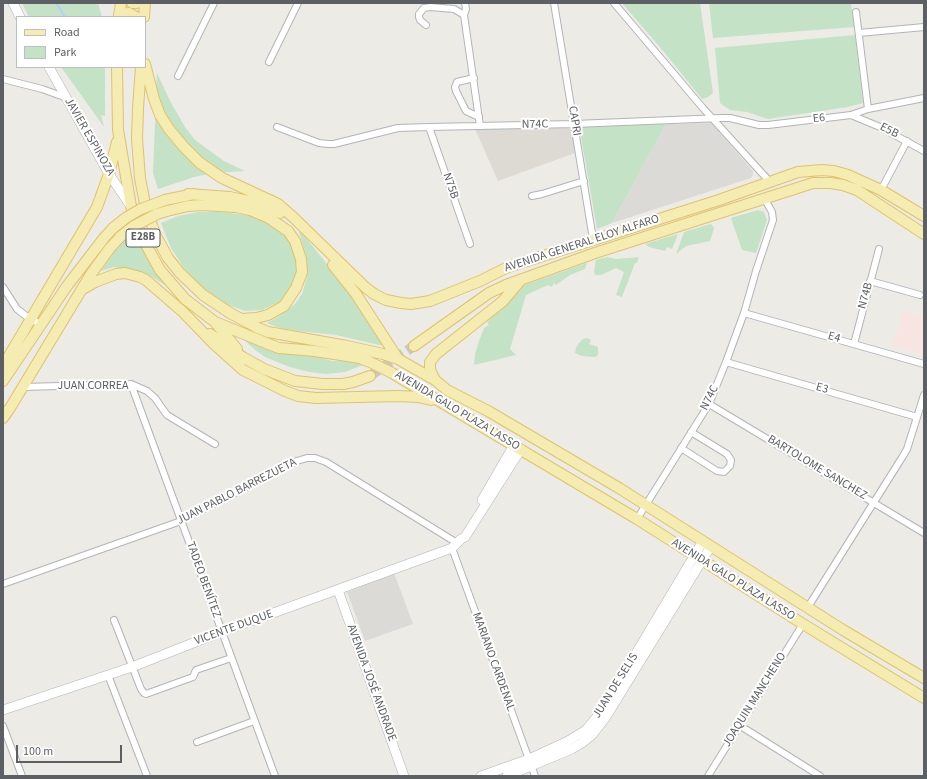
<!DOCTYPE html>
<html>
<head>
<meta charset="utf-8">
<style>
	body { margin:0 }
	#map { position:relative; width:927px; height:779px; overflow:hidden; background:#edebe5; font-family:"Source Sans 3",sans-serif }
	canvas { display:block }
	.frame { position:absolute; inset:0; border:4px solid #5c5f63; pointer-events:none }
	.legend { position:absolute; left:16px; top:16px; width:130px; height:52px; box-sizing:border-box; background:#fff; border:1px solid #bebfc1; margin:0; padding:5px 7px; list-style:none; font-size:12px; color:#5c5f63 }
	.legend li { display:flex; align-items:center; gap:8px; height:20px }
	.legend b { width:20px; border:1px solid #bebfc1 }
	.scale { position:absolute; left:16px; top:745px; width:106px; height:18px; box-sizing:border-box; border:2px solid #5c5f63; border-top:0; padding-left:5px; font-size:12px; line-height:14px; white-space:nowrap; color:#5c5f63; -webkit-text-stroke:3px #fff; paint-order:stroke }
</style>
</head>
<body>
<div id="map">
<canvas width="927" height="779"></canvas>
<div class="frame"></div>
<ul class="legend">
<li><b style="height:5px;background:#f5ecb1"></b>Road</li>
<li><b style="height:11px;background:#c4e2c5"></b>Park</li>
</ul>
<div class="scale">100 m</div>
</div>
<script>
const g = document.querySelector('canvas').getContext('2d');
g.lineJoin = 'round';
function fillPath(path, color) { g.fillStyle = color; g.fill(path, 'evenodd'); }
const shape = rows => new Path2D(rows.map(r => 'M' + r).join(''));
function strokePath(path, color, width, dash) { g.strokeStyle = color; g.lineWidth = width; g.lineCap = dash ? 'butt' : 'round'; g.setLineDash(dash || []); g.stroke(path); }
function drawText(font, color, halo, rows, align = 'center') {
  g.font = font + ' "Source Sans 3",sans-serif'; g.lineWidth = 4; g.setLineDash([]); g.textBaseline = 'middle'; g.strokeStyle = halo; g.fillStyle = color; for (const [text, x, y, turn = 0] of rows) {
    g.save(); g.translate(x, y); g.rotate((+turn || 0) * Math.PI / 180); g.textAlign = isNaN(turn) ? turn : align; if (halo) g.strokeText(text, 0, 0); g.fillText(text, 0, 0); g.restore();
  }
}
const industrial = shape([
	[711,123,753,171,753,174,751,178,612,223,666,124],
	[394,573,413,624,365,641,347,592]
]);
const education = shape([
	[568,127,572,131,575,153,498,181,475,129]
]);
const medical = shape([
	[904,310,924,317,924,355,892,345]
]);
const green = shape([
	[22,3,98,3,102,17,29,17],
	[622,3,700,3,713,93,708,97,702,99,664,52],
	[709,3,851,3,854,27,713,38],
	[855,35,863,103,848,107,768,119,747,112,730,110,720,103,715,48],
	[61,67,105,67,105,116,101,115,104,127],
	[157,73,170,101,185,127,195,140,224,161,245,171,213,173,194,177,158,189,153,173],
	[666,124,612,223,597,229,580,131,583,127],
	[758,210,764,212,767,220,756,253,742,250,731,218],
	[198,212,222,212,246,215,262,220,275,227,287,236,294,248,298,262,295,278,288,293,279,302,262,310,245,311,226,304,203,288,184,268,171,248,161,223,178,216],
	[711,224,714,228,710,241,686,246,676,254,684,232],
	[299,232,302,233,351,294,384,346,336,335,298,331,280,328,267,323,280,316,295,304,302,294,307,277,307,258],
	[131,233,168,287,151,276,130,269,114,267,101,271,116,249],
	[678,234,672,249,667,247,665,251,649,247,645,244],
	[607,257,616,259,639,257,637,263,635,263,622,297,616,295,624,272,616,268,601,275,595,275,594,272,596,260],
	[587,263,585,269,570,275,556,285,554,283,552,287,548,285,526,295,510,349,516,355,474,365,475,354,479,341,484,328,489,325,487,322,498,312,500,308,521,287,527,284],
	[238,334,332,361,352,361,363,365,345,372,326,374,309,372,290,367,265,357,254,349],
	[587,338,591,340,589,344,598,347,598,355,595,357,582,356,575,353,576,348,579,343,583,339]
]);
const stream = shape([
	[56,3,65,17]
]);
const primaryTunnel = shape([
	[370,376,414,346]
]);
const street = shape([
	[554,3,593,239],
	[614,3,702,107,770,182],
	[856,12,868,109],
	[464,15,466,9,465,3],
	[426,25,420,20,419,17,419,14,424,8,430,7,454,9,464,15,480,126],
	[859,33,924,27],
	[269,62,298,3],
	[178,76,214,3],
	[474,78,457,82,455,87,456,91,466,111,479,117],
	[3,79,42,89,67,98],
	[851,115,880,127,924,151],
	[277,127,319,143,328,144,334,144,398,128,429,127,574,124,721,118,730,118,759,125,768,125,851,115,868,109,924,98],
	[429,127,470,244],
	[881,190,907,141],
	[532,196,542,194,584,181],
	[870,281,920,295],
	[3,287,17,309,30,319,41,324],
	[744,313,924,364],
	[854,344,879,249],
	[726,362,917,417],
	[131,384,275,776],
	[23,387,131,384,147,391,155,398,167,415,215,444],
	[709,404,924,533],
	[681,448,717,471,724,472,730,466,731,460,727,454,691,432],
	[637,519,709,404,726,362,744,313,756,271,773,220,772,212,764,198],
	[452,548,535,776],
	[3,584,181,521,297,461,307,458,315,458,326,462,457,543],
	[808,607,903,456,907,449,924,395],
	[114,620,141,689,144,693,146,694,193,677,196,670,231,658],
	[108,675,147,776],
	[739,725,820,776],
	[3,726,22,776],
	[197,742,254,721],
	[708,776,803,624]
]);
const secondary = shape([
	[13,3,20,17],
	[49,67,109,174,130,205],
	[482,500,514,445],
	[338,590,404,776],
	[3,710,132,667,221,632,452,548,461,539,465,537,521,449],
	[481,776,529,759,568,741,586,730,601,712,703,541],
	[507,776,572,749,582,743,592,735,606,717,711,546]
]);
const primary = shape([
	[132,3,137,3],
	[119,14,129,13,136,17],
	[119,17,121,3],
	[144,17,145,3],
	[145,64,154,99,160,115,169,129,183,146,200,163,222,178,278,204,293,217,365,287,374,294,386,300,401,303,411,304,430,301,480,281,508,267,719,200,798,172,822,170,834,171,848,175,881,190,924,216],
	[117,67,118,130,131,206,140,233,150,252,160,270,185,299,215,322,271,345,279,348,315,351,360,358,370,362,392,373,637,519,803,624,924,698],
	[141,67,138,108,137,139,140,178,146,209,156,236,168,258,180,273,203,295,230,313,258,328,268,332,347,346,383,354,398,359,435,380,447,390,488,411,619,488,843,630,924,678],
	[188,194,230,197,257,203,280,213],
	[165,200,194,194],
	[167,211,188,206,202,205,236,207,250,210,269,218,288,231,295,241,301,259,302,272,296,288,284,306,268,315,256,318,242,319],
	[333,265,356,294,398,359],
	[81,290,95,282,116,274,125,273,140,277,146,280,183,312,214,344,243,370,285,391,298,396,316,398,398,396,418,397,431,400],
	[215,322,237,349],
	[210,334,244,358,264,369,295,381,323,384,343,384,353,382,370,376],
	[414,346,489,293,506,285,595,253,813,183,830,183,843,185,857,190,924,234],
	[3,366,97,207,109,174,117,142],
	[435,380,430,370,430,362,436,354,503,301,520,281],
	[3,381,67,286,104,238],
	[3,418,10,408,91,274,110,248,120,237]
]);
const primaryBridge = shape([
	[120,237,134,226,157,214,167,211],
	[104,238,113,228,127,217,141,209,165,200]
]);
const shields = [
	[143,238,34]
];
const shieldNames = [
	["E28B",143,238]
];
const streetNames = [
	["E6",819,119,-7],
	["CAPRI",574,121,81],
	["N74C",535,125,-1],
	["E5B",889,131,27],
	["JAVIER ESPINOZA",89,137,60],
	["N75B",450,186,71],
	["AVENIDA GENERAL ELOY ALFARO",582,244,-18],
	["N74B",866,296,-75],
	["E4",834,338,16],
	["JUAN CORREA",93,386],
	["E3",822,389,16],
	["N74C",710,398,-64],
	["AVENIDA GALO PLAZA LASSO",457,411,31],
	["BARTOLOME SANCHEZ",817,468,31],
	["JUAN PABLO BARREZUETA",237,492,-27],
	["TADEO BENÍTEZ",203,580,70],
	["AVENIDA GALO PLAZA LASSO",733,580,32],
	["VICENTE DUQUE",234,628,-20],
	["MARIANO CARDENAL",493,662,70],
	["AVENIDA JOSÉ ANDRADE",371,683,70],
	["JUAN DE SELIS",616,686,-58],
	["JOAQUIN MANCHENO",755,700,-58]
];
fillPath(industrial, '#dcdad7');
fillPath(education, '#dddad3');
fillPath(medical, '#f8e5e2');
fillPath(green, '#c4e2c5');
strokePath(stream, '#add4f5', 2);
strokePath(primaryTunnel, '#c9c8c4', 10, [10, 5]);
strokePath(street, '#b2b4b8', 8);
strokePath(secondary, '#b1b3b8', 10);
strokePath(primary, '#e0c26a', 12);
strokePath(street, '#fff', 6);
strokePath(secondary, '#fff', 9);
strokePath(primary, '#f5ecb1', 10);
strokePath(primaryBridge, '#e0c26a', 12, []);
strokePath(primaryBridge, '#f5ecb1', 10);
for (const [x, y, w] of shields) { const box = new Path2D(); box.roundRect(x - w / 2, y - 9, w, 18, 3); g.fillStyle = '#fff'; g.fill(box); strokePath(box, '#5c5f63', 1); }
drawText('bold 11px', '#5c5f63', null, shieldNames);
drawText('12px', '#5c5f63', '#fff', streetNames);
</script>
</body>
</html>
